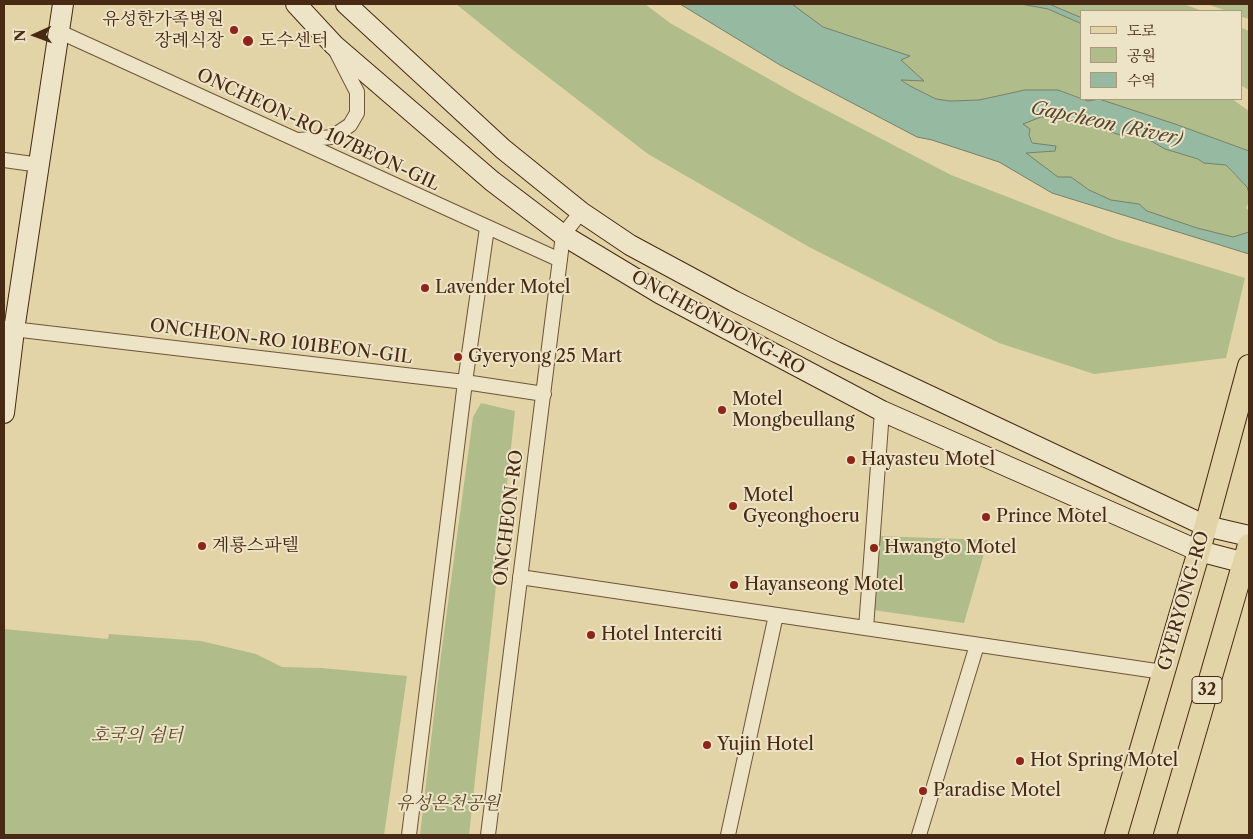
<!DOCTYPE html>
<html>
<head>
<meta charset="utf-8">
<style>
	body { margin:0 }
	#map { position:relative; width:1253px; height:839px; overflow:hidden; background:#e3d4a7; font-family:"Libre Caslon Text","Noto Serif KR",serif }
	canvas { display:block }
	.frame { position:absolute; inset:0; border:5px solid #482913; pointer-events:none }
	.legend { position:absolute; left:1080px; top:10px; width:162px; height:90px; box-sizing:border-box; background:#ede3c6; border:1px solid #ab997e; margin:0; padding:6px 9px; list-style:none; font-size:15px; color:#482913 }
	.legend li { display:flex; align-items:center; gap:10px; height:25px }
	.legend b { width:25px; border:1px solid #ab997e }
	.north { position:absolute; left:10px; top:10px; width:50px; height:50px; -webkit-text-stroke:4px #ede3c6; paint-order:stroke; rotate:268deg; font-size:14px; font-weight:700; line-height:20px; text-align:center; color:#482913 }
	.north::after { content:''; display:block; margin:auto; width:18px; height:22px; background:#482913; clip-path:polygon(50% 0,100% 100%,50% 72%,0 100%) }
</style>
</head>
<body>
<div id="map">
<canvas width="1253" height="839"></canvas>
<div class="frame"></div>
<ul class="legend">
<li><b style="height:6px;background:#e3d4a7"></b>도로</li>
<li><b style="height:14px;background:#b0bd8a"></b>공원</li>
<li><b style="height:14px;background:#96b9a2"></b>수역</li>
</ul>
<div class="north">N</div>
</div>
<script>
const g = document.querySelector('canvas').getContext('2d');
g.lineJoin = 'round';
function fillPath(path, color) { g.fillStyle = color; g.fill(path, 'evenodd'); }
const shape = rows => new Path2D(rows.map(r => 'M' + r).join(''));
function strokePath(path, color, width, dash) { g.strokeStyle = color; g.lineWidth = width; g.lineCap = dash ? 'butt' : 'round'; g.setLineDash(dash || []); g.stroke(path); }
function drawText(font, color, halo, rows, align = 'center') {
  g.font = font + ' "Libre Caslon Text","Noto Serif KR",serif'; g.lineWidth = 4; g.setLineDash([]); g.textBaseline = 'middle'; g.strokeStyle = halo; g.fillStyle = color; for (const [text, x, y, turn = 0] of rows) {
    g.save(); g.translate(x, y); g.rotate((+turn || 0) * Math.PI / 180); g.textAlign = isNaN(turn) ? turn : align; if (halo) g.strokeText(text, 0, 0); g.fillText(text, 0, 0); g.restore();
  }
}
const green = shape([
	[456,4,645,4,670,23,799,96,951,175,1116,239,1245,278,1226,358,1094,374,999,343,809,247,648,154,513,50],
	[792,4,1021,4,1048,9,1082,24,1082,98,1058,90,1025,90,979,100,950,101,936,99,910,86,901,79,923,81,901,60,909,56,823,27],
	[1049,4,1184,4,1202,11,1082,11,1082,18],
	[1207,4,1249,4,1249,19,1242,17,1242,11,1227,11],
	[1242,28,1249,31,1249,90,1242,86],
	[1083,99,1232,99,1249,111,1249,151,1175,124,1099,99,1088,101],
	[1041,117,1070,118,1120,135,1141,135,1165,149,1198,159,1204,163,1226,165,1231,171,1247,187,1249,193,1249,202,1246,208,1249,211,1249,232,1233,237,1197,228,1147,211,1139,204,1111,200,1089,190,1071,177,1058,177,1025,153,1038,151,1022,124],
	[481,403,515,411,469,835,420,835,441,655,473,417],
	[878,536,988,540,964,623,873,610],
	[4,629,108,639,109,634,201,641,256,654,282,667,322,668,407,676,384,835,4,835]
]);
const water = shape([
	[680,4,792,4,823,27,910,56,901,60,924,81,901,80,910,86,936,99,950,101,979,100,1025,90,1058,90,1088,101,1099,99,1175,124,1249,151,1249,193,1247,187,1226,165,1204,163,1198,159,1165,149,1141,135,1120,135,1070,118,1041,117,1023,124,1030,129,1029,135,1032,143,1056,146,1055,151,1026,153,1058,177,1071,177,1089,190,1111,200,1139,204,1147,211,1197,228,1233,237,1249,232,1249,254,1052,193,999,162,932,140,917,137,780,65,680,4],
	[1021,4,1049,4,1082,18,1082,24,1048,9,1021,4]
]);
const street = shape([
	[60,32,560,260],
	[299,140,332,137,350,125,357,113,357,92,336,51],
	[4,160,40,165],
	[4,328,465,382,544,394],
	[520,577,1163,672],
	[866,628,882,411],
	[409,835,465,382,487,228],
	[488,835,563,235,581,212],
	[728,835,776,615],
	[919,835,977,645]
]);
const secondary = shape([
	[296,4,334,45,492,181,563,235,661,294,882,411,1199,551,1249,564],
	[346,4,503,149,581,212,630,245,734,301,836,352,1206,526,1249,536],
	[4,413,14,330,63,4]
]);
const primary = shape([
	[1116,835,1199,551,1249,366],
	[1165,835,1249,545]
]);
const markers = [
	[234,30,5,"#8f2418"],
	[248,41,6,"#8f2418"],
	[425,288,5,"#8f2418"],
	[458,357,5,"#8f2418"],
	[722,410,5,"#8f2418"],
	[851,460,5,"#8f2418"],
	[733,506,5,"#8f2418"],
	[986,517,5,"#8f2418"],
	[202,546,5,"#8f2418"],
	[874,548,5,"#8f2418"],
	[734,585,5,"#8f2418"],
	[591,635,5,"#8f2418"],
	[707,745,5,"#8f2418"],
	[1020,761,5,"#8f2418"],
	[923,791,5,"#8f2418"]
];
const shields = [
	[1207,690,30]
];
const shieldNames = [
	["32",1207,690]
];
const poiNames = [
	["유성한가족병원",224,20,"right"],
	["장례식장",224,41,"right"],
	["도수센터",259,41],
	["Lavender Motel",435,288],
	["Gyeryong 25 Mart",468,357],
	["Motel",732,400],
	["Mongbeullang",732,421],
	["Hayasteu Motel",861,460],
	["Motel",743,496],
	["Gyeonghoeru",743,517],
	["Prince Motel",996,517],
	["계룡스파텔",212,546],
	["Hwangto Motel",884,548],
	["Hayanseong Motel",744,585],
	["Hotel Interciti",601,635],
	["Yujin Hotel",717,745],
	["Hot Spring Motel",1030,761],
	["Paradise Motel",933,791]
];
const streetNames = [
	["ONCHEON-RO 107BEON-GIL",318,130,25],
	["ONCHEONDONG-RO",718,323,29],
	["ONCHEON-RO 101BEON-GIL",281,342,7],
	["ONCHEON-RO",509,518,-83],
	["GYERYONG-RO",1184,601,-74]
];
const parkNames = [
	["호국의 쉼터",137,736],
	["유성온천공원",448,804]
];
const waterNames = [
	["Gapcheon (River)",1107,124,12]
];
fillPath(green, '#b0bd8a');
fillPath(water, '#96b9a2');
strokePath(water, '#777f69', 1);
strokePath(street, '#6f5438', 16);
strokePath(secondary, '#482913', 22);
strokePath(primary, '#482913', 24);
strokePath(street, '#ede3c6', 14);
strokePath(secondary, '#ede3c6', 20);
strokePath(primary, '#e3d4a7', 22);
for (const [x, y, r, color] of markers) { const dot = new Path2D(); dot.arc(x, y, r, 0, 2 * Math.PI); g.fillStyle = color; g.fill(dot); strokePath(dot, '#ede3c6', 2); }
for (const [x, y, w] of shields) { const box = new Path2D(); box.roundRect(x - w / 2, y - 13.5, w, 27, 4); g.fillStyle = '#ede3c6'; g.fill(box); strokePath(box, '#482913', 1); }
drawText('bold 16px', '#482913', null, shieldNames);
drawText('18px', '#482913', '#ede3c6', poiNames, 'left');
drawText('18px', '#482913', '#ede3c6', streetNames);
drawText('italic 18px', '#5d472b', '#ede3c6', parkNames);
drawText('italic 19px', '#584630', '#ede3c6', waterNames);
</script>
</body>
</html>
